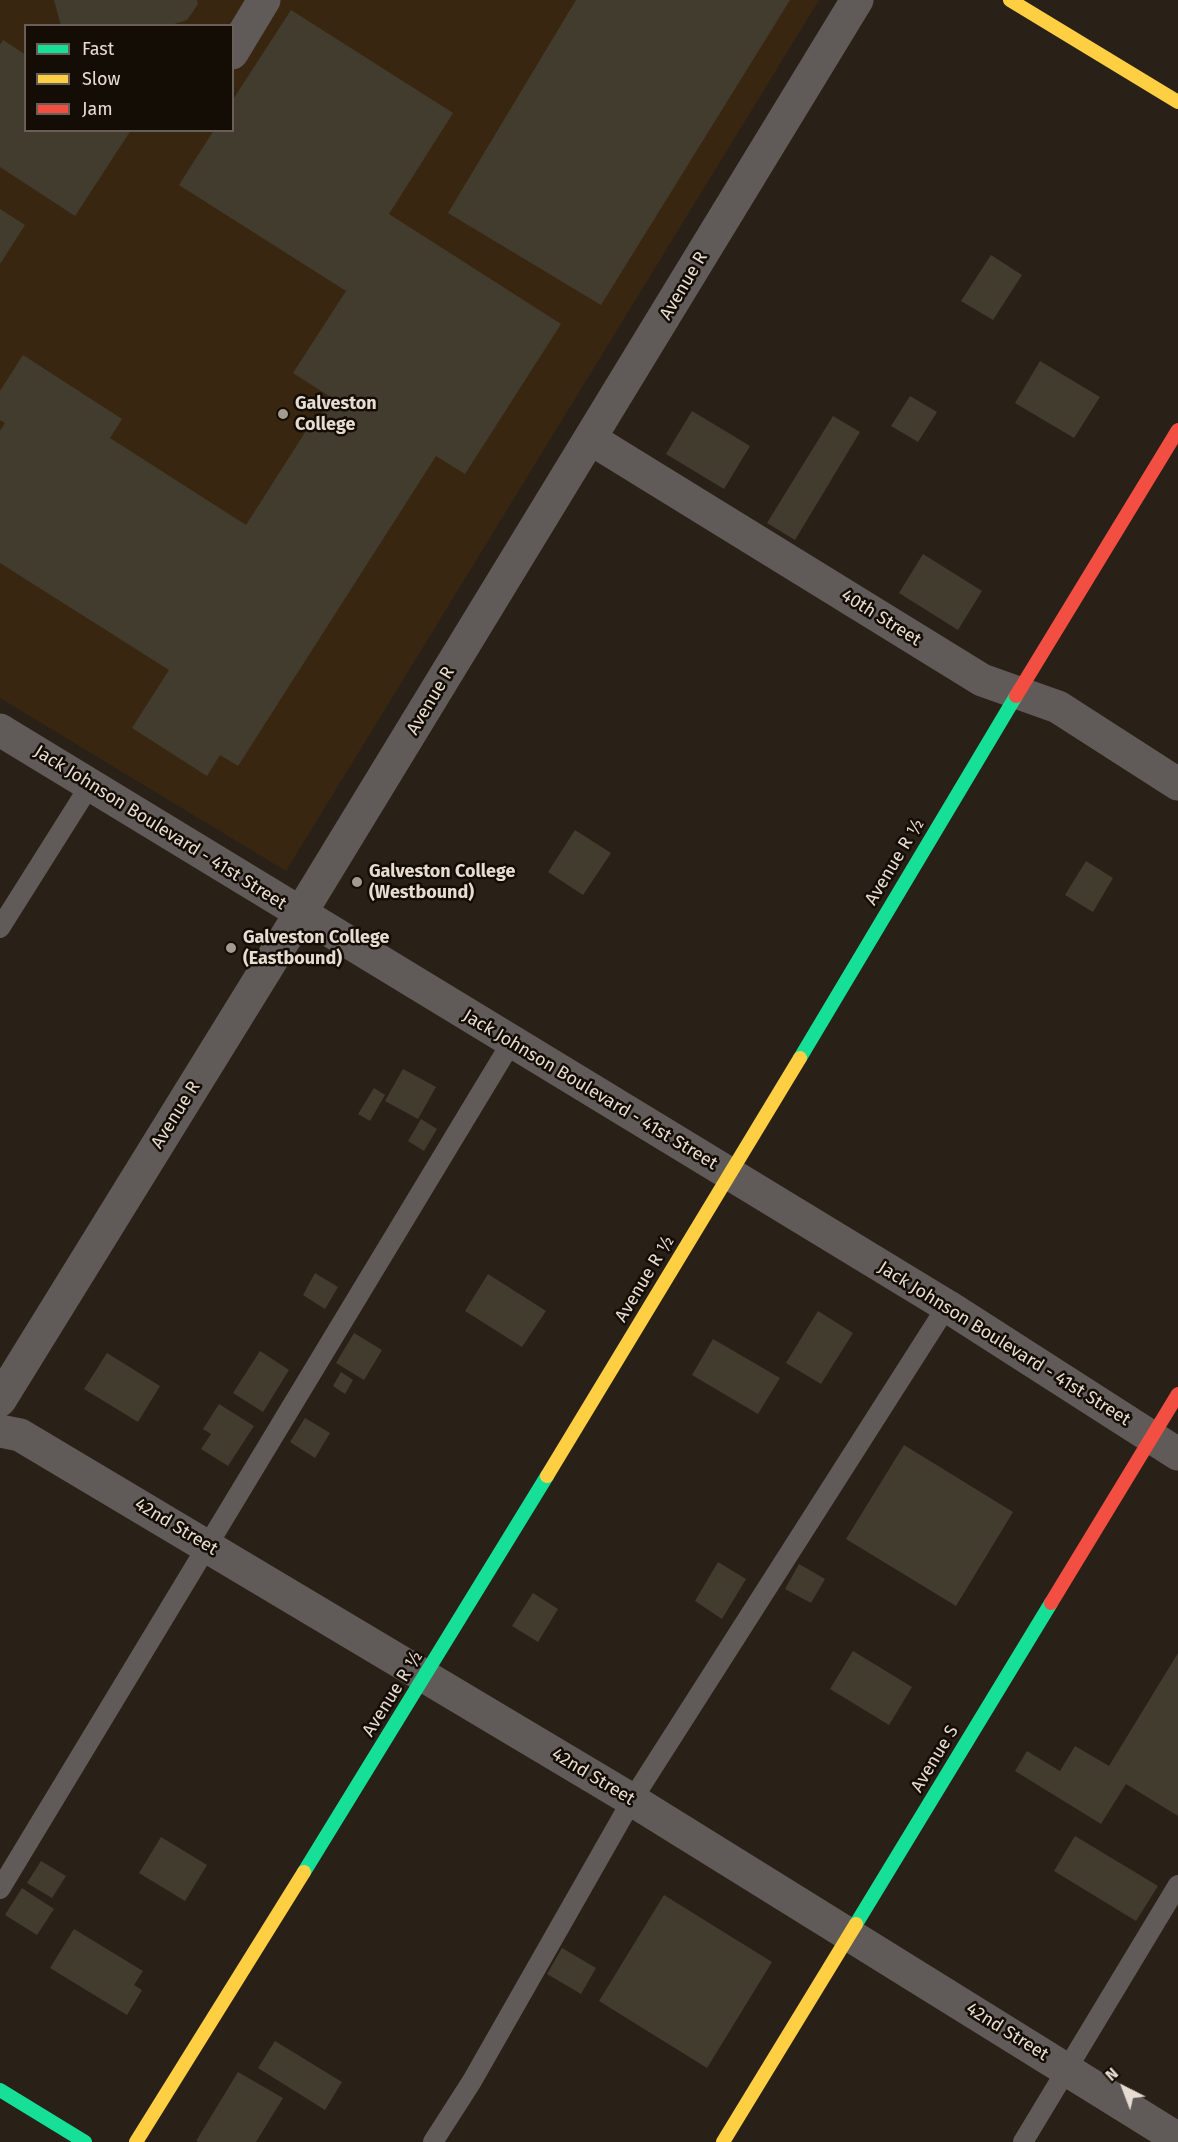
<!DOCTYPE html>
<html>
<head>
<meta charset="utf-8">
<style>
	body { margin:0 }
	#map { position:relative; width:1178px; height:2142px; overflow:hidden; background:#292118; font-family:"Fira Sans",sans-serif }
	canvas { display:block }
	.legend { position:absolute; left:24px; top:24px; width:210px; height:108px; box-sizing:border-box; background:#130d06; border:2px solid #686057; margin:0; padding:8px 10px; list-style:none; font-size:18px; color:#e7dcd1 }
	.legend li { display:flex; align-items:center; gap:12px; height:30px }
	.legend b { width:30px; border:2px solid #686057 }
	.north { position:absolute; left:1094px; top:2058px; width:60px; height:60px; -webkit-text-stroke:4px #130d06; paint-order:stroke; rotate:318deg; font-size:16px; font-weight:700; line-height:24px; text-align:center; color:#e7dcd1 }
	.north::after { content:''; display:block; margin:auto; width:21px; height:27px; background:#e7dcd1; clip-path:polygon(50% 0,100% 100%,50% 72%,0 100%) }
</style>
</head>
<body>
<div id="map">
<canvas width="1178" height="2142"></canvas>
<ul class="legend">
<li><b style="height:8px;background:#16e098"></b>Fast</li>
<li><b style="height:8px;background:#ffcf43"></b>Slow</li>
<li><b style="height:8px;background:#f24e42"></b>Jam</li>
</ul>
<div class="north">N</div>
</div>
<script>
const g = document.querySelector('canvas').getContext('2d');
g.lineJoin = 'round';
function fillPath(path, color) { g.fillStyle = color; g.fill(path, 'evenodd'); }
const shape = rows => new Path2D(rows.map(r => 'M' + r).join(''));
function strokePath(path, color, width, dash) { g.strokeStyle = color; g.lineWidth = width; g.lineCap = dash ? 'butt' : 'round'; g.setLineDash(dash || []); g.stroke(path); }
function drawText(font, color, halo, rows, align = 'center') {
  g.font = font + ' "Fira Sans",sans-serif'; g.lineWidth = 5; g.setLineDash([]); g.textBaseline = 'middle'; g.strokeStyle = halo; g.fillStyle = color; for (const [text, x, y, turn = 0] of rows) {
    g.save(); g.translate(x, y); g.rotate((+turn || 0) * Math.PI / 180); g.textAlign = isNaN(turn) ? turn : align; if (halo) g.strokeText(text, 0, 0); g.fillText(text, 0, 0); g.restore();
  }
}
const built = shape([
	[0,0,819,0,286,871,0,698],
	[26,26,232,26,232,130,26,130]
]);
const building = shape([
	[54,0,197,0,198,4,187,20,168,26,61,26],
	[576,0,790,0,601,305,448,213],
	[291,10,453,113,389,214,561,324,465,474,436,456,238,766,220,755,207,776,132,728,169,670,0,563,0,431,5,423,0,420,0,391,23,355,122,419,110,438,246,525,313,420,317,422,332,398,293,373,346,291,179,185,214,130,232,130,232,101],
	[3,40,26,55,26,130,131,130,75,216,0,167,0,45],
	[0,209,25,225,0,264],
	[991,255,1022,275,993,320,961,301],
	[1040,361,1100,397,1074,438,1015,403],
	[910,396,937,412,918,442,891,426],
	[692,411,750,446,724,489,666,454],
	[833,416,860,432,795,540,767,523],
	[923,554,982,591,958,630,899,593],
	[575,830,611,853,583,895,548,872],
	[1086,861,1113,878,1093,912,1065,895],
	[403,1069,436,1087,418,1119,385,1101],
	[374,1088,385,1095,370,1121,358,1114],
	[421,1119,437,1129,424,1151,408,1141],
	[315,1273,338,1287,325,1309,303,1295],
	[488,1274,546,1311,522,1347,465,1311],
	[818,1311,853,1333,821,1384,786,1363],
	[354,1333,382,1350,364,1380,336,1363],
	[713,1339,780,1378,758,1414,692,1375],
	[260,1351,289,1370,263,1412,233,1393],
	[107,1353,160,1386,138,1422,84,1389],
	[341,1372,353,1380,345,1394,333,1386],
	[219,1404,254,1426,228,1466,201,1449,211,1434,203,1429],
	[305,1418,330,1433,315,1458,290,1442],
	[904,1445,1013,1512,956,1606,846,1539],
	[718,1562,746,1579,722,1619,695,1601],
	[799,1564,825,1579,811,1603,785,1589],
	[533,1593,558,1609,538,1642,512,1626],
	[853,1651,912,1687,889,1725,830,1689],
	[1178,1653,1178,1816,1126,1784,1101,1824,1015,1771,1027,1751,1060,1771,1075,1746,1109,1766],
	[1075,1836,1158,1886,1136,1921,1054,1871],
	[161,1837,207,1865,185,1901,139,1873],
	[41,1861,66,1876,52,1898,27,1883],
	[22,1888,54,1909,37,1935,5,1915],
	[664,1895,772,1962,707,2068,599,2001],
	[74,1929,143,1971,134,1985,142,1990,127,2015,50,1968],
	[562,1948,596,1968,581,1994,547,1974],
	[275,2041,342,2082,325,2110,258,2068],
	[238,2072,283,2098,256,2142,199,2142,196,2141]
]);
const lane = shape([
	[0,928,90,785],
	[0,1889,511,1043],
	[433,2142,472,2081,632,1800,947,1306],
	[1023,2142,1178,1885]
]);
const street = shape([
	[232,53,264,0],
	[591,439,982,680,1058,707,1178,784],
	[0,730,947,1306,1178,1454],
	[0,1400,300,914,857,0],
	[0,1431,20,1435,632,1800,1178,2139]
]);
const fast = shape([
	[800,1058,1016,696],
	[304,1872,547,1476],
	[856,1924,1051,1603],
	[0,2090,85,2142]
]);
const slow = shape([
	[1010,0,1178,102],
	[547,1476,800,1058],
	[136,2142,304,1872],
	[723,2142,856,1924]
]);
const jam = shape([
	[1016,696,1178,430],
	[1051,1603,1178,1394]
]);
const markers = [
	[283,414,6,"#a49b90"],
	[357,882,6,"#a49b90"],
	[231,948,6,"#a49b90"]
];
const streetNames = [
	["Avenue R",684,286,-59],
	["40th Street",881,618,32],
	["Avenue R",431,701,-59],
	["Jack Johnson Boulevard - 41st Street",160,828,32],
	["Avenue R ½",895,862,-59],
	["Jack Johnson Boulevard - 41st Street",590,1090,31],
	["Avenue R",176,1115,-58],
	["Avenue R ½",645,1279,-59],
	["Jack Johnson Boulevard - 41st Street",1004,1344,32],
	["42nd Street",176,1527,31],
	["Avenue R ½",393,1694,-58],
	["Avenue S",935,1759,-59],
	["42nd Street",593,1777,31],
	["42nd Street",1007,2032,32]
];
const poiNames = [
	["Galveston",295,404],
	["College",295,425],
	["Galveston College",369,872],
	["(Westbound)",369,893],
	["Galveston College",243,938],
	["(Eastbound)",243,959]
];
fillPath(built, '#392610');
fillPath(building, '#423c2e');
strokePath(lane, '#605b58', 20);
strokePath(street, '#605b58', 33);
strokePath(fast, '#16e098', 14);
strokePath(slow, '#ffcf43', 14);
strokePath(jam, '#f24e42', 14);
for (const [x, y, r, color] of markers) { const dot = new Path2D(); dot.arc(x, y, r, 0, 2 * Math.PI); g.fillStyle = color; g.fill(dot); strokePath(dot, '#130d06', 2); }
drawText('18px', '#e7dcd1', '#130d06', streetNames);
drawText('bold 18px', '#e7dcd1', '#130d06', poiNames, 'left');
</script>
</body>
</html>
